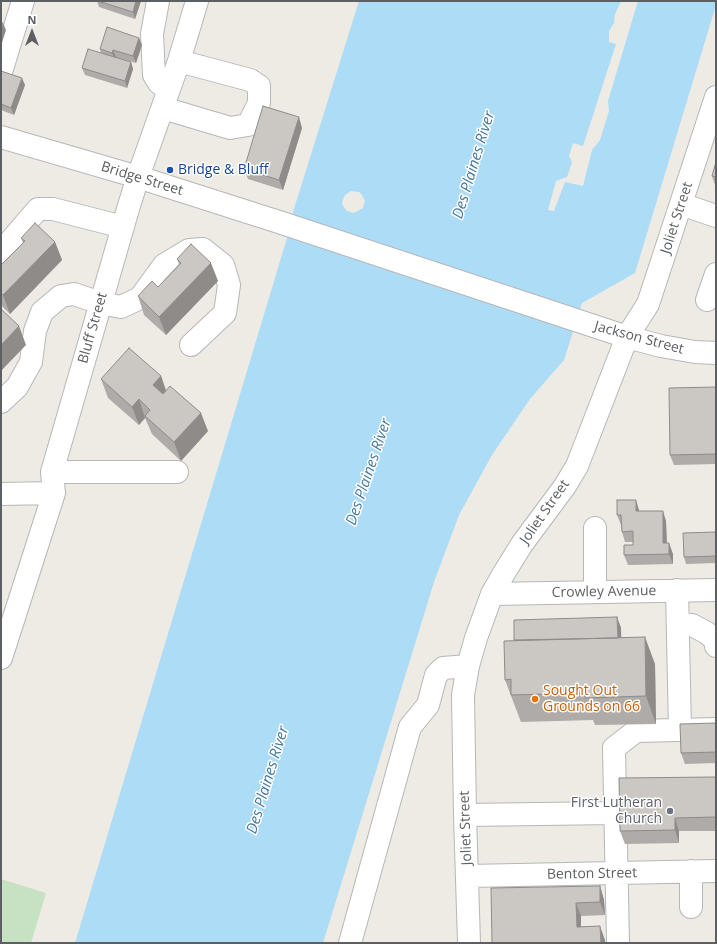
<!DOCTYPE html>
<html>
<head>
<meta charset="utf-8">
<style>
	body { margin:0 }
	#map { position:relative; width:717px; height:944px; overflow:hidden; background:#edebe4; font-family:"Open Sans",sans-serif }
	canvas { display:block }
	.frame { position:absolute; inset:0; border:2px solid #5c6063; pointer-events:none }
	.north { position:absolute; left:12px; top:12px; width:40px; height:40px; -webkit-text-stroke:3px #fff; paint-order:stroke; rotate:0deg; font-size:11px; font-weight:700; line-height:16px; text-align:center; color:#5c6063 }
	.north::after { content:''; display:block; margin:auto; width:14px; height:18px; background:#5c6063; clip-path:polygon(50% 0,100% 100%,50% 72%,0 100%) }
</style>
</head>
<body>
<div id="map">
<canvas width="717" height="944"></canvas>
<div class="frame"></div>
<div class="north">N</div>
</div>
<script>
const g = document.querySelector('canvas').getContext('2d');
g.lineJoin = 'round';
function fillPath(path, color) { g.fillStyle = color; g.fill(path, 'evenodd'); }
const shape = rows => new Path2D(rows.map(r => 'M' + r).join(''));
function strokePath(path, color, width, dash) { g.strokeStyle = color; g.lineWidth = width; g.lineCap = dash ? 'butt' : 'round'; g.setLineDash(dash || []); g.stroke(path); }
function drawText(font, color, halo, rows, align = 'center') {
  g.font = font + ' "Open Sans",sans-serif'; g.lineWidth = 3; g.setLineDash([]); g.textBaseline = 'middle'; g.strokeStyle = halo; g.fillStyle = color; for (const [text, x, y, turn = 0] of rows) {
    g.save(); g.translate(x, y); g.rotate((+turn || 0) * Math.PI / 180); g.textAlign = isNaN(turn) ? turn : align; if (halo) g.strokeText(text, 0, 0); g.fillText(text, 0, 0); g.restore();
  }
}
const green = shape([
	[1,879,46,893,31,943,1,943]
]);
const water = shape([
	[359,1,621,1,615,14,614,23,609,31,609,42,616,44,583,146,573,143,569,156,572,162,567,177,556,181,548,210,554,211,565,182,583,186,592,150,600,140,609,111,608,101,638,1,716,1,716,5,635,273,582,303,564,360,530,399,492,455,459,515,434,582,323,943,75,943,287,238,293,212],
	[351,191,359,192,362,195,365,201,363,208,354,213,347,211,343,206,342,202,345,195]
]);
const minor = shape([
	[158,1,152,34,154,75,159,83,169,89],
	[1,72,23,1],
	[163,108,230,128,248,125,259,103,259,86,250,80,179,61],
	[1,137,138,177,282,223,627,337,661,346,695,352,716,353],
	[681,204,716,216],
	[1,252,38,209,53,209,123,227],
	[707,300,716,274],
	[1,402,17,387,31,362,35,331,42,312,61,296,74,294,100,303,121,307,140,298,164,265,189,250,203,249,223,265,229,285,225,313,191,345],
	[52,472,177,472],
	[1,494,54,493],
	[595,528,595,592],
	[677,590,680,730],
	[492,594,716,590],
	[678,624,692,625,707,633,716,641,716,646],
	[1,658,54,493,52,472,128,209,138,177,179,61,197,1],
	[465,815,615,813],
	[468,876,716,871],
	[691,907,691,871],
	[350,943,410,727,428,705,436,675,443,668,468,666],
	[469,943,465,815,463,695,468,666,476,638,492,594,504,573,522,544,565,486,577,466,627,337,648,304,716,97],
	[618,943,614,748,636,731,716,729]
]);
const wall = shape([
	[97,1,141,1,135,19,99,7],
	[139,38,142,45,136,63,116,57,131,62,133,69,127,88,85,75,82,68,101,53,100,49],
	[1,71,25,85,14,115,1,110],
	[302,128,283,190,248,179,244,169],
	[716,162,716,188,712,176],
	[21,238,55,242,62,260,10,314,1,305,1,265,23,243],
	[177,259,218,281,166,335,144,315,138,296,158,287,179,264],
	[161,376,166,390,208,431,181,461,152,434,145,418,139,425,108,398,101,379],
	[716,387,716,464,674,465,670,455],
	[639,510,639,511,666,521,667,543,673,554,673,564,628,565,624,555,633,545,633,542,625,542,622,532,621,525,617,515],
	[716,532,716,563,686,564,684,557],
	[617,617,621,628,621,637,655,664,656,724,595,725,593,720,521,722,505,680,514,640],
	[716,723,716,763,685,764,681,753],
	[716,777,716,831,679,831,679,843,625,844,620,831],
	[600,886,604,900,605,915,581,916,581,927,605,940,605,943,492,943]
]);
const shadedWall = shape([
	[136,1,141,1,135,19,133,12],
	[3,23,6,30,1,46,1,31],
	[139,38,142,45,136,63,133,56],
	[113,50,116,57,115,60,112,53],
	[131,62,133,69,127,88,125,81],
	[22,78,25,85,14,115,11,108],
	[299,117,302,128,283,190,279,180],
	[55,242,62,260,10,314,3,295],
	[211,263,218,281,166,335,159,317],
	[19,326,26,345,1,371,1,345],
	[161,376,167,394,159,403,153,385],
	[139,399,145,418,139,425,132,407],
	[201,413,208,431,181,461,174,442],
	[636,500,639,510,640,522,636,511],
	[663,511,666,521,667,554,663,543],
	[669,543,673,554,673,564,669,554],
	[617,617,621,628,622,665,619,655],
	[645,637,655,664,656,724,646,696],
	[675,818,679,831,679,843,675,830],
	[600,886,604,900,605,915,600,902],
	[576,903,581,916,581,940,577,927],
	[600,926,605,940,605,943,601,943]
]);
const building = shape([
	[98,1,136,1,133,12,98,1],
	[1,23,3,23,1,31,1,23],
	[107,27,139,38,133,56,113,50,112,53,100,49,107,27],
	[88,49,131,62,125,81,82,68,88,49],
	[1,71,22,78,11,108,1,104,1,71],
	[263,106,299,117,279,180,244,169,263,106],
	[716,162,716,177,712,176,716,162],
	[35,223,55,242,3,295,1,293,1,265,25,241,21,238,35,223],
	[191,244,211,263,159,317,138,296,152,281,158,287,181,263,177,259,191,244],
	[1,309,19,326,1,345,1,309],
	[129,348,161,376,153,385,163,394,170,386,201,413,174,442,145,416,150,410,139,399,132,407,101,379,129,348],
	[716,387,716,454,670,455,669,388,716,387],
	[617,500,636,500,636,511,663,511,663,543,669,543,669,554,624,555,624,545,633,545,633,531,622,532,621,515,617,515,617,500],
	[716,532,716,556,684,557,683,533,716,532],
	[617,617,618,638,514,640,514,620,617,617],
	[645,637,646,696,585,698,585,693,511,695,511,679,505,680,504,641,645,637],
	[716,723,716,752,681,753,680,724,716,723],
	[716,777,716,817,675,818,675,830,620,831,619,778,716,777],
	[600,886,600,902,576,903,577,927,600,926,601,943,492,943,491,888,600,886]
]);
const markers = [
	[170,170,4,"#1a4fb4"],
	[535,699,4,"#e8710a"],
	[670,811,4,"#6b7280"]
];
const transitNames = [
	["Bridge & Bluff",178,170]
];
const streetNames = [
	["Bridge Street",142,179,17],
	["Joliet Street",677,218,-72],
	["Bluff Street",93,328,-74],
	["Jackson Street",639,338,15],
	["Joliet Street",545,512,-55],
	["Crowley Avenue",604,592,-1],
	["Joliet Street",466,828,-92],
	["Benton Street",592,874,-1]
];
const foodNames = [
	["Sought Out",543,691],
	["Grounds on 66",543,707]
];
const worshipNames = [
	["First Lutheran",662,803],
	["Church",662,819]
];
const waterNames = [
	["Des Plaines River",474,165,-73],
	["Des Plaines River",369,472,-71],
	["Des Plaines River",268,780,-73]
];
fillPath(green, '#c6e2c3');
fillPath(water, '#acdcf6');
strokePath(minor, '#b5b7ba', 24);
strokePath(minor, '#fff', 22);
fillPath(wall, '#afaba8');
fillPath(shadedWall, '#8e8b88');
fillPath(building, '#cbc7c3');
strokePath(building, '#8e8b88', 1);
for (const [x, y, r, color] of markers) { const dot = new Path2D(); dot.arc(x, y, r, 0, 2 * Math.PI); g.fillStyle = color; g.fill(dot); strokePath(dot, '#fff', 1.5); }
drawText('14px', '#164399', '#fff', transitNames, 'left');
drawText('14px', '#5c6063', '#fff', streetNames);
drawText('14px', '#c56008', '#fff', foodNames, 'left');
drawText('14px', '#5b616d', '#fff', worshipNames, 'right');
drawText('italic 15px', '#47799e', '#fff', waterNames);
</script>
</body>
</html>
